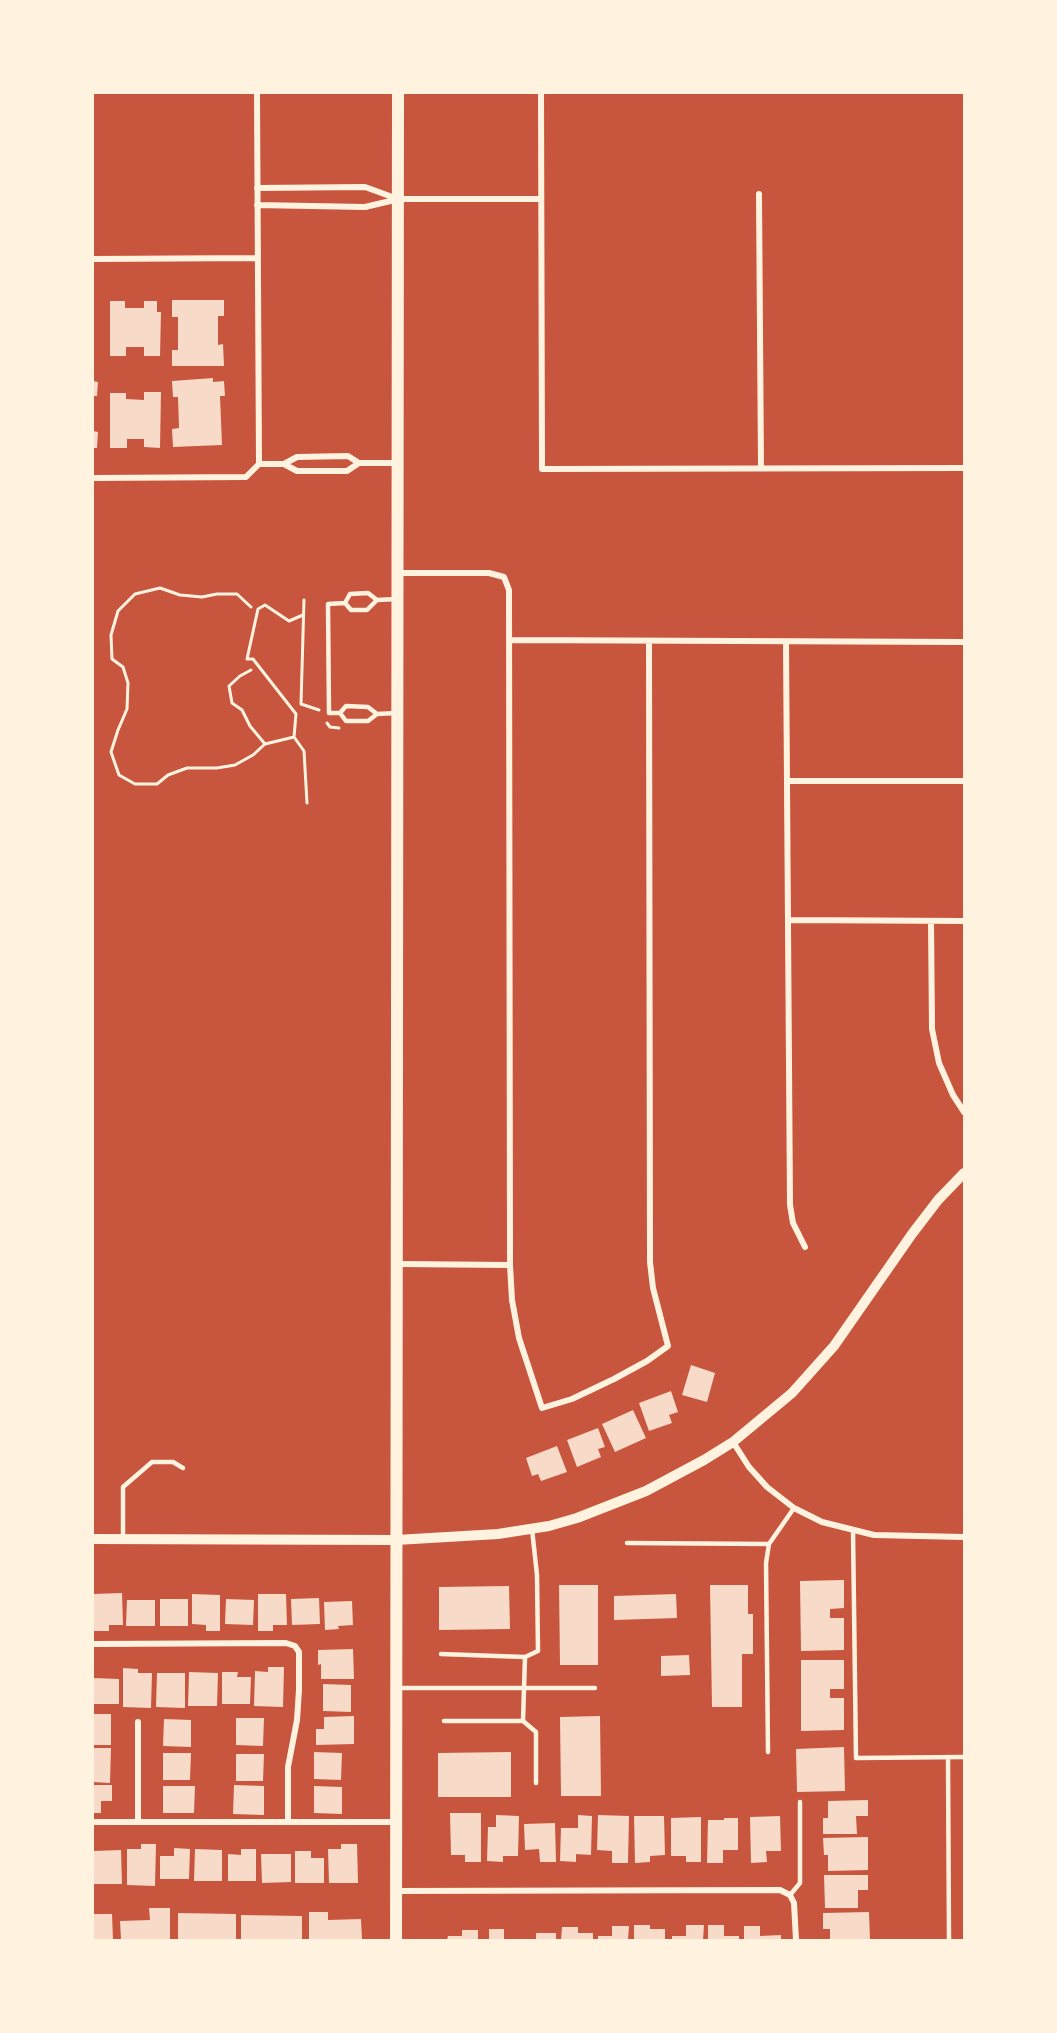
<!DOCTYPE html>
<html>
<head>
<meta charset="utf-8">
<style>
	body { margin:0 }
	#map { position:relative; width:1057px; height:2033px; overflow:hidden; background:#c8553d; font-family:"Nunito Sans",sans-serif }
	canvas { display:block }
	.frame { position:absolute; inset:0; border:94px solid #fff3e0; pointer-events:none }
</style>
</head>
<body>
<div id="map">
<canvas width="1057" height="2033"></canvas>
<div class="frame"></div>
</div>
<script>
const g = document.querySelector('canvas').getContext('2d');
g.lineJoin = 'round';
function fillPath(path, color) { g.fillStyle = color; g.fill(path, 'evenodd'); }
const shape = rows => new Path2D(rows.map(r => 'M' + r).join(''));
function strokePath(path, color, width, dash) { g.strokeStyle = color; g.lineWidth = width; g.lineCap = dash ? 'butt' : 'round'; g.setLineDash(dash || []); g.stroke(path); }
const building = shape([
	[172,300,224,300,224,316,218,316,218,345,223,344,224,366,172,366,172,350,178,350,178,317,172,317],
	[110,301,125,301,125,308,144,308,144,301,157,301,157,312,161,312,160,356,144,356,144,347,126,347,126,356,110,356],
	[213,378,213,382,224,381,225,396,220,396,222,445,173,447,172,429,179,428,178,397,173,397,172,381],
	[93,381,98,382,97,396,93,396],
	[144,392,161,392,160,448,144,447,144,439,127,439,127,448,110,448,110,393,126,393,126,399,144,400],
	[93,431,98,432,97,448,93,448],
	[691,1365,715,1373,707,1402,682,1395],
	[671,1391,678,1412,669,1415,672,1423,649,1431,639,1403],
	[633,1410,646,1438,615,1452,602,1424],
	[598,1428,605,1447,598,1449,601,1457,577,1467,567,1440],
	[557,1446,567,1472,541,1481,538,1474,532,1476,526,1458],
	[844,1580,844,1608,830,1609,830,1618,844,1618,844,1650,801,1651,800,1581],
	[559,1585,598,1585,598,1665,560,1665],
	[710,1585,748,1585,748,1614,753,1614,753,1654,742,1654,742,1707,712,1707],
	[509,1586,510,1629,439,1630,439,1587],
	[122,1593,123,1625,109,1625,109,1631,94,1631,93,1594],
	[192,1594,220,1595,220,1631,206,1631,206,1625,192,1624],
	[258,1594,286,1594,287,1625,273,1625,273,1631,258,1631],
	[676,1594,677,1618,614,1620,614,1596],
	[319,1598,320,1624,292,1625,291,1599],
	[160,1599,188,1599,188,1626,160,1626],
	[226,1599,254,1600,253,1625,225,1624],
	[127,1600,155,1600,155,1626,126,1626],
	[352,1601,353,1625,338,1626,339,1629,325,1630,324,1602],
	[353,1649,354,1679,321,1679,321,1664,318,1665,318,1650],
	[689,1655,690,1675,661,1676,661,1656],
	[801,1660,844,1660,844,1689,830,1689,830,1698,844,1698,844,1730,801,1731],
	[268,1667,284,1667,283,1707,254,1706,255,1671,268,1672],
	[123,1668,138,1669,138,1673,152,1673,151,1708,123,1707],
	[189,1672,218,1673,217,1706,188,1706],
	[222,1672,238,1672,237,1677,251,1677,250,1704,222,1704],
	[157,1673,185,1673,185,1708,156,1707],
	[93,1678,119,1679,119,1704,93,1704],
	[323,1684,351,1685,351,1712,323,1711],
	[93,1714,111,1714,111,1745,93,1745],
	[354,1716,354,1744,316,1745,316,1729,324,1729,324,1717],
	[600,1716,601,1796,561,1796,560,1717],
	[236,1718,264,1718,263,1746,236,1745],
	[164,1719,191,1720,191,1747,163,1746],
	[844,1747,845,1791,797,1792,796,1749],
	[93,1748,111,1748,110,1783,93,1782],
	[314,1752,342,1753,341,1780,314,1779],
	[511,1752,511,1797,438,1797,438,1753],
	[163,1753,191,1753,190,1780,163,1780],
	[236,1754,264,1754,263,1781,236,1781],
	[93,1785,112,1785,112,1801,101,1801,101,1813,93,1813],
	[234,1785,264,1786,264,1815,233,1814],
	[163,1786,195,1786,194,1813,163,1813],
	[314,1786,342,1787,342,1814,314,1813],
	[868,1800,868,1816,856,1816,857,1834,823,1834,823,1818,828,1818,828,1801],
	[450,1813,481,1813,481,1862,465,1862,465,1855,451,1855],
	[496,1815,519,1816,518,1856,503,1856,503,1862,487,1861,488,1827,496,1827],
	[578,1815,592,1816,591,1855,576,1854,576,1862,560,1861,561,1828,578,1828],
	[598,1815,629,1816,628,1863,612,1863,612,1851,597,1850],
	[634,1816,664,1816,665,1855,650,1856,650,1862,635,1863],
	[780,1816,781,1851,766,1851,767,1862,751,1863,750,1817],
	[701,1817,701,1862,686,1862,686,1856,671,1856,671,1818],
	[724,1818,738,1818,738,1850,723,1850,723,1863,707,1863,708,1820,724,1820],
	[555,1823,556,1862,540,1862,539,1849,525,1850,524,1824],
	[868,1837,868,1870,828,1871,828,1855,824,1855,823,1838],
	[141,1844,156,1844,155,1886,127,1885,127,1849,141,1849],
	[341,1844,357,1844,358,1883,329,1883,328,1849,341,1849],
	[174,1848,190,1849,189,1879,160,1879,160,1856,174,1856],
	[195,1849,222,1850,222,1881,194,1881],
	[241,1849,256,1849,256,1881,228,1881,228,1854,241,1855],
	[121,1850,122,1884,93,1884,93,1851],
	[295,1851,311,1851,311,1858,324,1858,324,1883,295,1883],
	[261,1854,291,1854,291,1882,262,1883],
	[824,1875,868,1875,868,1890,858,1890,858,1908,825,1908],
	[149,1908,170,1908,170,1940,121,1940,120,1921,150,1920],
	[309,1912,328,1912,328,1920,361,1919,362,1940,309,1940],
	[869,1912,870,1940,830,1940,830,1929,823,1929,823,1913],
	[178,1913,236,1914,236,1940,178,1940],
	[93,1914,112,1914,113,1940,93,1940],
	[241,1915,302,1916,302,1940,241,1940],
	[634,1925,650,1925,650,1929,665,1929,665,1940,634,1940],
	[686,1925,704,1925,703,1940,672,1940,672,1936,686,1936],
	[708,1925,724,1925,724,1936,739,1936,739,1940,708,1940],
	[612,1926,629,1926,628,1940,598,1940,598,1936,612,1936],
	[744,1926,760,1926,760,1936,781,1935,781,1940,744,1940],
	[562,1927,578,1927,578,1933,593,1933,593,1940,561,1940],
	[489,1929,504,1929,504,1940,489,1940],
	[462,1930,478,1930,478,1940,447,1940,448,1936,462,1936],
	[536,1933,556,1933,556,1940,536,1940]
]);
const path = shape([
	[304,600,301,704,319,710],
	[251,607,237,594,217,594,202,597,180,595,160,588,135,594,118,611,111,635,112,659,123,667,128,683,127,709,118,730,111,752,119,775,135,784,157,784,168,775,187,768,217,768,235,765,253,755,265,744,294,737],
	[303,615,289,621,265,605,258,609,247,659,253,659,296,714,294,737,304,751,307,803],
	[251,670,240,676,229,686,232,703,242,710,250,726,265,744],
	[327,723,330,727,339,728]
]);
const service = shape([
	[377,600,367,610,351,610,345,603,350,594,368,593,377,600,397,599],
	[340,713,329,713,328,604,345,603],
	[377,714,368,707,346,706,340,713,346,721,368,721,377,714,396,713],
	[853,1531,856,1758,964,1757],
	[123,1539,123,1487,152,1462,173,1462,183,1468],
	[627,1543,769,1544,794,1508],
	[441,1654,525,1657,538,1651,537,1575,532,1529],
	[525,1657,523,1721,536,1732,536,1783],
	[396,1688,595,1688],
	[444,1721,523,1721],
	[768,1752,766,1563,769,1544],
	[948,1757,949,1940],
	[790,1895,800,1883,800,1802]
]);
const minor = shape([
	[541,93,542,469,964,468],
	[257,188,365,187,398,199],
	[759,194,761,468],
	[257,205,365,207,399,199,540,199],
	[93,259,258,258],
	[259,464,284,464,297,457,348,456,359,463,398,463],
	[284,464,297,471,347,471,359,463],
	[93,478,246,477,259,464,257,93],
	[397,573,489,573,504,577,509,590,510,1265,512,1300,519,1338,542,1408,572,1399,614,1379,647,1361,668,1346,653,1288,650,1262,649,641],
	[509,640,964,642],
	[786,643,790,1205,793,1223,805,1247],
	[787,781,964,781],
	[788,920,964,921],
	[931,921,932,1029,939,1063,953,1095,964,1112],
	[398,1264,510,1265],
	[733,1442,749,1467,767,1487,794,1508,822,1522,874,1535,964,1537],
	[93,1644,286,1643,295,1646,299,1652,299,1690,297,1720,288,1767,288,1820],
	[138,1722,138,1821],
	[93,1822,396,1822],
	[396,1891,780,1890,790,1895,794,1903,796,1940]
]);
const tertiary = shape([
	[93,1539,396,1540,498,1534,549,1526,577,1518,646,1491,704,1460,733,1442,792,1393,834,1346,912,1234,938,1200,964,1173]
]);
const secondary = shape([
	[396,1940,398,93]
]);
fillPath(building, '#f7dbc8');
strokePath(path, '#fff3e0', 3);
strokePath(service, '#fff3e0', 4.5);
strokePath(minor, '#fff3e0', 6);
strokePath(tertiary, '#fff3e0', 10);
strokePath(secondary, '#fff3e0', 12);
</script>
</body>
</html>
